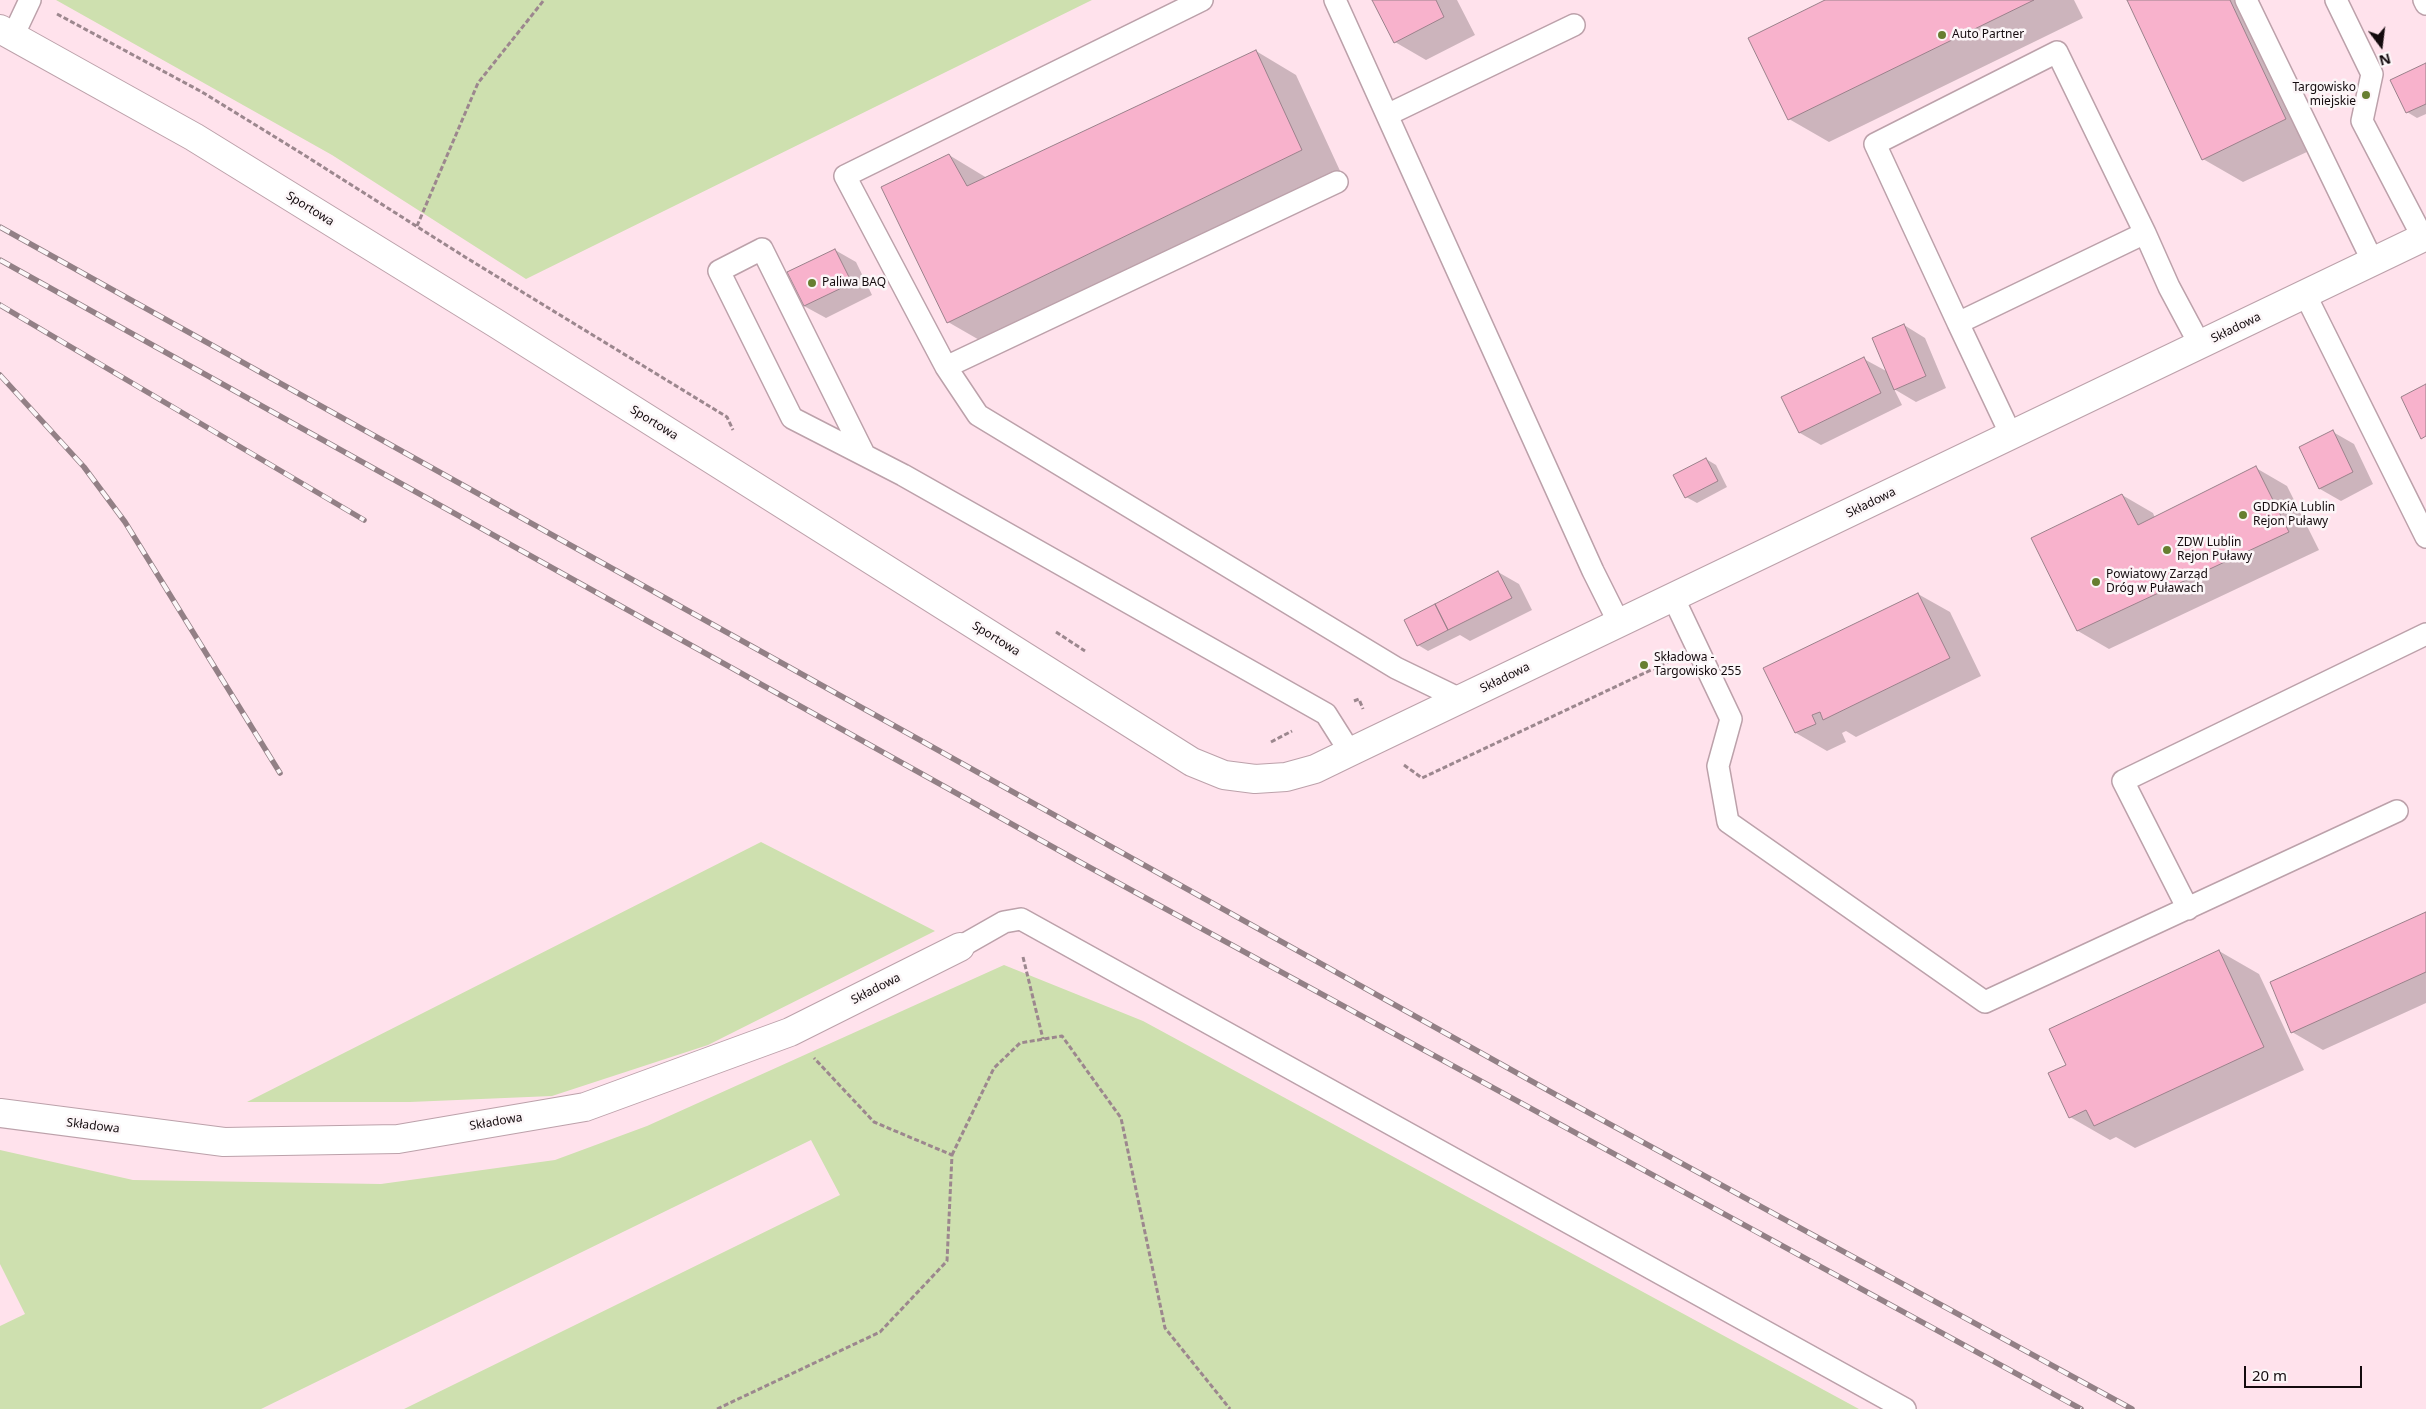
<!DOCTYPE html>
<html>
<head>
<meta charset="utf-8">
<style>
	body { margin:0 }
	#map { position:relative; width:2426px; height:1409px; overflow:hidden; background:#ffe2ec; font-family:"Noto Sans",sans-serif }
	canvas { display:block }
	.north { position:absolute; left:2356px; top:20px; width:50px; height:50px; -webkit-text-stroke:4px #fcf6f8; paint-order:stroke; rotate:165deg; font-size:14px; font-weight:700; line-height:20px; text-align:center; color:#140b0e }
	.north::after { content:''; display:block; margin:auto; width:18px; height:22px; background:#140b0e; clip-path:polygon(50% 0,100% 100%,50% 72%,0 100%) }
	.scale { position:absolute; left:2244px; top:1366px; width:118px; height:22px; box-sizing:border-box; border:2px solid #140b0e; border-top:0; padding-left:6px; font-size:15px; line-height:18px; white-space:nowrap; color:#140b0e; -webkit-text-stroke:4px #fcf6f8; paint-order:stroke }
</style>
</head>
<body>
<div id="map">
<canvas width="2426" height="1409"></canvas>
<div class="north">N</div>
<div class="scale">20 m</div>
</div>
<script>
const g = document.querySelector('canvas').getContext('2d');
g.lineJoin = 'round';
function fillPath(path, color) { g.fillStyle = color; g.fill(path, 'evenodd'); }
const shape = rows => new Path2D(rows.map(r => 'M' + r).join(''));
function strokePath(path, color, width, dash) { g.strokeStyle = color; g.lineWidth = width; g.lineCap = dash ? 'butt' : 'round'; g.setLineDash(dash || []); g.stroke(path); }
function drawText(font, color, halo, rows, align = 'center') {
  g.font = font + ' "Noto Sans",sans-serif'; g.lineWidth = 5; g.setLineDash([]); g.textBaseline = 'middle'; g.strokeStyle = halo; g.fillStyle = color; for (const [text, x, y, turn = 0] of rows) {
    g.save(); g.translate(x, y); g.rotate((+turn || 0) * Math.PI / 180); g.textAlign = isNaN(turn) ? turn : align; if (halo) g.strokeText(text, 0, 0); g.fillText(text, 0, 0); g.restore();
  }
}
const green = shape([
	[56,0,1092,0,526,279,332,155],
	[761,842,935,931,708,1045,552,1096,410,1102,247,1102],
	[1004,965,1143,1021,1859,1409,404,1409,840,1195,811,1140,261,1409,0,1409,0,1326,25,1314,0,1264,0,1150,133,1180,381,1184,555,1160,647,1126]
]);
const shadow = shape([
	[1374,0,1457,0,1475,35,1426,60,1395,42],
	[1828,0,2074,0,2083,18,1829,142,1789,119],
	[2128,0,2259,0,2326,143,2243,182,2203,159],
	[1256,51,1296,75,1341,173,988,345,948,322,949,155,987,178],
	[2426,64,2426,114,2417,118,2407,112],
	[835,250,856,262,872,295,826,318,804,306],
	[1904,325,1925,338,1946,388,1916,402,1894,389,1902,405,1821,445,1800,433,1864,359,1888,372],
	[2333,432,2354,444,2373,484,2341,501,2320,489,2300,448],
	[1706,459,1716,465,1727,487,1697,503,1686,497],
	[2256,468,2287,486,2319,550,2109,649,2078,631,2122,495,2153,513,2155,518],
	[1498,572,1519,584,1532,610,1470,641,1460,635,1428,651,1418,645],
	[1918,594,1950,612,1981,676,1856,737,1846,731,1842,733,1846,742,1827,751,1796,733],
	[2426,914,2426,1003,2323,1050,2292,1032],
	[2219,951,2259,974,2304,1070,2135,1148,2116,1137,2110,1140,2070,1117,2067,1066]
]);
const building = shape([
	[1372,0,1436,0,1444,17,1394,43,1372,0],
	[1825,0,2034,0,1788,120,1748,38,1825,0],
	[2127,0,2230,0,2286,119,2202,160,2127,0],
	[1256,50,1302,150,947,323,881,187,949,154,967,186,1256,50],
	[2426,63,2426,104,2406,113,2390,80,2426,63],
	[835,249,852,283,804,306,787,272,835,249],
	[1904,324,1926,376,1894,390,1872,338,1904,324],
	[1864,357,1881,393,1799,433,1781,397,1864,357],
	[2426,384,2426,436,2421,439,2401,397,2426,384],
	[2333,430,2353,472,2319,489,2299,447,2333,430],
	[1706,458,1718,481,1685,498,1673,475,1706,458],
	[2256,466,2289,532,2077,631,2031,538,2122,494,2138,525,2256,466],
	[1498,571,1512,598,1448,630,1435,604,1498,571],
	[1918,593,1950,658,1823,720,1820,712,1812,715,1816,724,1795,733,1763,668,1918,593],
	[1435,604,1448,630,1417,646,1404,620,1435,604],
	[2426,912,2426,972,2291,1033,2270,982,2426,912],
	[2219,950,2264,1047,2094,1126,2086,1110,2069,1118,2048,1073,2066,1065,2049,1029,2219,950]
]);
const path = shape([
	[57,14,202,92,301,153,465,257,727,417,733,430],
	[417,226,478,83,544,0],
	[1056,632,1085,651],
	[1354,701,1359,699,1363,709],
	[1271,742,1292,731],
	[1404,765,1422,778,1670,661],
	[1023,957,1043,1039],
	[952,1155,994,1068,1020,1043,1062,1036,1121,1118,1165,1328,1230,1409],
	[717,1409,880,1332,947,1261,952,1155,874,1122,814,1058]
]);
const lane = shape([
	[1202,0,845,176,946,367,978,415,1396,668,1460,699],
	[1335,0,1593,571,1619,623],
	[2246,0,2373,262],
	[2336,0,2372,74,2362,121,2423,238],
	[2424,0,2426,4],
	[13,36,30,0],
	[1387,115,1574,25],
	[2145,233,1958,323,1875,144,2057,52,2145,233,2169,287,2200,345],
	[2305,294,2426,537],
	[1958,323,2011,435],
	[946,367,1337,182],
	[864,454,762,249,719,271,792,418,903,475,1326,714,1350,752],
	[1673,597,1731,719,1718,766,1728,822,1985,1002,2397,811],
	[2188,909,2123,781,2426,634],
	[960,947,1004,922,1021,919,1905,1409]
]);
const street = shape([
	[0,29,194,137,497,324,1192,762,1224,775,1255,779,1286,777,1315,769,1350,752,2426,236],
	[0,1113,224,1142,398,1139,585,1107,790,1032,960,947]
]);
const rail = shape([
	[0,227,1560,1097,2132,1409],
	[0,260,1078,861,2081,1409],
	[0,305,364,520],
	[0,375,84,467,125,522,280,773]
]);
const markers = [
	[1942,35,5,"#677e30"],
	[2366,95,5,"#677e30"],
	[812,283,5,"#677e30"],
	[2243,515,5,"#677e30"],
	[2167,550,5,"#677e30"],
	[2096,582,5,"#677e30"],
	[1644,665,5,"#677e30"]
];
const poiNames = [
	["Auto Partner",1952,35],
	["Targowisko",2356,88,"right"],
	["miejskie",2356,102,"right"],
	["Paliwa BAQ",822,283],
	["GDDKiA Lublin",2253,508],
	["Rejon Puławy",2253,522],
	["ZDW Lublin",2177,543],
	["Rejon Puławy",2177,557],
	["Powiatowy Zarząd",2106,575],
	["Dróg w Puławach",2106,589],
	["Składowa -",1654,658],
	["Targowisko 255",1654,672]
];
const streetNames = [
	["Sportowa",310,209,32],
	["Składowa",2236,328,-26],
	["Sportowa",654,423,32],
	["Składowa",1871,503,-26],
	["Sportowa",996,639,32],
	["Składowa",1505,678,-26],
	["Składowa",876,989,-27],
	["Składowa",496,1122,-10],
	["Składowa",93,1126,7]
];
fillPath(green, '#cee0af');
fillPath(shadow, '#0003');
fillPath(building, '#f8b2cc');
strokePath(building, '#9b818b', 1);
strokePath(lane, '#bca1aa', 24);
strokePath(street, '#bca1aa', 30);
strokePath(path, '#9c878e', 3, [5, 2.5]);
strokePath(lane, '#fff', 21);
strokePath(street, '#fff', 28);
strokePath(rail, '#938086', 5.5);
strokePath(rail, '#fcf6f8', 4, [11]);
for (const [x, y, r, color] of markers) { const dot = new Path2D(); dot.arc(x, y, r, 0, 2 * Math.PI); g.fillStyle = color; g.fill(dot); strokePath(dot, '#fcf6f8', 2); }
drawText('12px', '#140b0e', '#fcf6f8', poiNames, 'left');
drawText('12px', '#140b0e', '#fcf6f8', streetNames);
</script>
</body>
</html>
